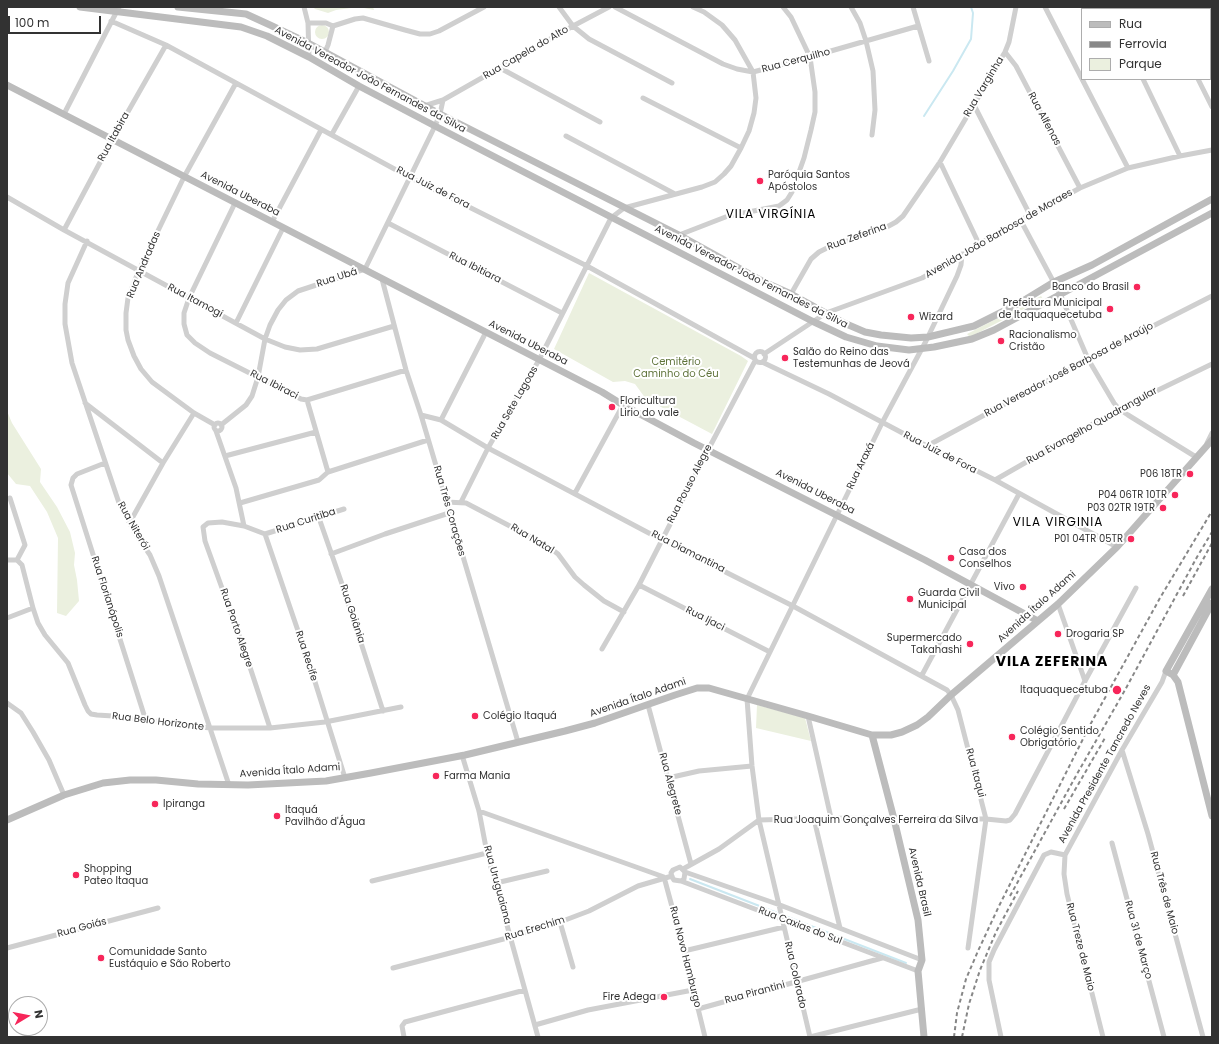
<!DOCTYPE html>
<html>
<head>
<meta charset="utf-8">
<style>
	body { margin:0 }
	#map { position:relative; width:1219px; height:1044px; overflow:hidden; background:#fff; font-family:Poppins,sans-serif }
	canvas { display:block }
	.frame { position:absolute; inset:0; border:8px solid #323232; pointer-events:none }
	.legend { position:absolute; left:1081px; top:8px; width:130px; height:72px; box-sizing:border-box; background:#fff; border:1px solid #adadad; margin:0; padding:5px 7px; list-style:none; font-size:12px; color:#323232 }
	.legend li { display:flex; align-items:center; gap:8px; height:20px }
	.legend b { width:20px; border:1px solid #adadad }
	.north { position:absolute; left:8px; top:996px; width:40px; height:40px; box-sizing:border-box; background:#fff; border:1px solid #adadad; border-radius:50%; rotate:80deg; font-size:11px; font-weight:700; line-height:16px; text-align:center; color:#323232 }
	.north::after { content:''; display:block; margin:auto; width:14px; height:18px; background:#f7265a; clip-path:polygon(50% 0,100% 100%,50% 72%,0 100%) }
	.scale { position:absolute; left:8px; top:16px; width:93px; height:18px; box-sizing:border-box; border:2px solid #323232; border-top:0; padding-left:5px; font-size:12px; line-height:14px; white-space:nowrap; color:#323232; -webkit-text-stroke:3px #fff; paint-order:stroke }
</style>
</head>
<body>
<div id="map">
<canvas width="1219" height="1044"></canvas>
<div class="frame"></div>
<ul class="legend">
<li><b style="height:5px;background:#bcbcbc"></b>Rua</li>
<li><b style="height:5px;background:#878787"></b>Ferrovia</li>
<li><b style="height:11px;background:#ebf0df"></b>Parque</li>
</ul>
<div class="north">N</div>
<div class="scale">100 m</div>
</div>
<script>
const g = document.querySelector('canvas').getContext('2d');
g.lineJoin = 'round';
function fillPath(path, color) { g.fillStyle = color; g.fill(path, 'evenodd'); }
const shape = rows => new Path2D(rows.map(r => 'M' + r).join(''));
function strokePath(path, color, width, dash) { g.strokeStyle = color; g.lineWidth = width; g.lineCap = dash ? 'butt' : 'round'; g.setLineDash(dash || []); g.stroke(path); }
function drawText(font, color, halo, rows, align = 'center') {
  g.font = font + ' Poppins,sans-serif'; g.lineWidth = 4; g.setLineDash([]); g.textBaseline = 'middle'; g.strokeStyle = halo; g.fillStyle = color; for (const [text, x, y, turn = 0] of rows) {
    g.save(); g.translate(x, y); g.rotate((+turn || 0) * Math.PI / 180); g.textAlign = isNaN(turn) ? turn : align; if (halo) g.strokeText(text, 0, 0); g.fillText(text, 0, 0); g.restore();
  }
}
const green = shape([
	[313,7,373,7,374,10,359,7,336,10,328,13,315,9],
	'315 32a7 7 0 1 1 14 0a7 7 0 1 1-14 0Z',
	[589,273,741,356,748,361,712,434,646,399,635,384,625,381,613,382,554,349],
	[1041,296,1043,299,970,337,967,334],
	[7,411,12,423,41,469,40,482,57,507,70,532,75,553,74,565,77,580,79,601,66,616,57,613,58,538,47,512,30,486,16,484,7,473],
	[757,705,805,718,811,741,756,728]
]);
const stream = shape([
	[924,116,953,71,971,39,973,13,971,7],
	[690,879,906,963]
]);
const street = shape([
	[304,7,308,23,309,57],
	[559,7,573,26,589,39,672,83],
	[615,7,723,64,737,69,753,72,810,57,918,26],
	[851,7,860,23,866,41,873,71,875,110,872,135],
	[913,7,929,61],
	[1045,7,1082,79],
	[1108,7,1109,9],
	[1160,7,1161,9],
	[111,21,166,45,411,178,587,266,754,358],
	[308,23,326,23,333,26,355,19,363,18,405,30,420,34,430,34,439,31,484,7],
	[1210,38,1212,38],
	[325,52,328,45,333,26],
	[1005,52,1016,66,1080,188],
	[500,68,600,122],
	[1082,79,1128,168],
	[1143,79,1180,156],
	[1198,79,1212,107],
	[643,98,741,148],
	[974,105,1030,215],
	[424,106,443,100,573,26,609,7],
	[64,114,119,7],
	[332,134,359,86],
	[566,136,675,194],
	[940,162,979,244],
	[7,197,64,230,265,339,285,347,300,350,317,349,394,326],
	[235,203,189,298,184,313,184,324,187,335,195,343,210,353,301,399,307,400,406,370],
	[1021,221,1060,294,1088,359,1114,403,1119,409,1128,415,1196,457],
	[272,222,321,130],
	[388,223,562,313],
	[64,230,113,138,166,45],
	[679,235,728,216,779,206,787,200,792,192,804,158,811,130,815,112,815,92,810,57,791,17,783,7],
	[87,241,68,283,65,304,65,324,72,363,119,503,135,533,150,555,159,576,229,785],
	[382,279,406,370,421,415,518,742],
	[791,294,811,259,819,252,829,247,885,228,896,222,903,216,940,162,1005,52,1009,42,1016,7],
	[236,323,283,228],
	'754.5 357a5.5 5.5 0 1 1 11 0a5.5 5.5 0 1 1-11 0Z',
	[764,354,826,313,922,278,953,261,997,233,1080,188,1128,168,1180,156,1212,150],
	[762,362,829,394,927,446,995,480,1117,547],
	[307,400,328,472],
	[85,403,163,463],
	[421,415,441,420,488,448,662,540,793,606,947,690,951,695,958,710,986,819,968,948],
	[441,420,486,332],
	'214 427a4 4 0 1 1 8 0a4 4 0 1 1-8 0Z',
	[215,425,194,413,152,382,141,369,134,356,128,340,126,330,126,313,128,298,139,270,184,177,236,83],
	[221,425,246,405,252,396,258,377,265,339,270,325,278,310,286,300,298,291,365,269,435,126,440,114,443,100],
	[216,431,236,488,244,526],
	[1207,443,1212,433],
	[927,446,1088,359,1212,296],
	[225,456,316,432],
	[105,463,77,474,73,478,71,485,146,721],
	[328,472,428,440],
	[995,480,1119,409,1212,364],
	[575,493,623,405],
	[10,498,25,545,17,560],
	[446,502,466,503,546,545,558,554,575,577,584,585,604,601,624,612],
	[461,502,488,448,539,360,611,218,624,208,702,187,715,182,724,174,731,166,741,148,749,131,754,113,756,98,753,72,735,40,722,25,704,12,693,7],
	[240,503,319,480,328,472],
	[319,518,342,584,383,711],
	[130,522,163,463,194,413],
	[265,534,311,669,345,778],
	[331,554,385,534,449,513],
	[7,560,17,560,22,565,33,608,38,623,45,635,68,663,85,705,88,711,91,714,97,715,113,716,210,728,270,728,325,722,401,707],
	[639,585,770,652],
	[1058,604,1085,681],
	[7,618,33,608],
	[602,649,639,585,708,450,755,361],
	[922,675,1019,494],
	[7,703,21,713,33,732,49,760,64,795],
	[648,705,691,864],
	[808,716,831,818],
	[270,728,244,649,205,541,203,527,208,523,222,522,244,526,265,534,344,509],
	[1122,750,1148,834,1203,1037],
	[462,755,479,811,487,853,538,1037],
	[668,778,699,771,752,766],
	[479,811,664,877,684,951,705,1037],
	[814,819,840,928],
	[1112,843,1164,1037],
	[683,869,719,849,759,820,831,818,986,819,1006,821,1010,820,1015,814,1085,681,1136,588],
	[685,872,684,879,681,881,674,880,672,877,671,873,673,870,680,867,685,872,780,905,922,960],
	[372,881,487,853],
	[681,881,918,971],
	[496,883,547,871],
	[560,922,573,967],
	[7,948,158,908],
	[684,951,784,927],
	[393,968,511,937,560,922,589,911,638,886,672,876],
	[698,1009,882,958],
	[535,1025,588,1010,693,990],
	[404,1037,402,1026,405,1022,525,990],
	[810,1037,759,820,752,766,747,699,882,423,926,341,957,276,961,265,962,254],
	[810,1037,922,1009],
	[1001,1037,989,980,989,962,994,950,1044,855,1051,852,1065,855],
	[1103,1037,1067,894,1064,874,1065,855,1122,750,1162,682,1166,671]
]);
const secondary = shape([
	[80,7,241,27,267,36,309,57,359,86,435,126,812,321,846,337,877,346,909,350,934,347,972,339,994,330,1212,213],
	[178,7,246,14,270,25,308,43,440,114,679,235,764,282,791,294,844,323,865,332,881,335,911,338,928,337,974,326,1018,304,1054,282,1092,265,1212,199],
	[7,85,602,392,623,405,694,443,925,560,1038,621],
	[1212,589,1166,671,1173,675,1178,682,1180,690,1212,816],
	[1173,675,1212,603],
	[872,735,894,819,918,920,922,960,918,971,924,1037],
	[7,820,64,795,103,783,130,780,156,780,198,784,248,785,326,781,371,773,465,755,565,731,595,723,675,695,697,688,709,688,808,716,872,735,891,735,902,732,917,725,928,717,951,695,1058,604,1117,547,1212,440]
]);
const rail = shape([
	[1183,596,1212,543],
	[1064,809,1105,738],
	[1010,896,1077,774,1125,690,1197,557,1212,532],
	[954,1037,957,1013,966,979,978,951,999,906,1090,725,1160,598,1212,511],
	[962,1037,969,1004,980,970,996,932,1018,891]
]);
const markers = [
	[760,181,4,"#f7265a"],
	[1137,287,4,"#f7265a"],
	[1110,309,4,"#f7265a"],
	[911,317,4,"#f7265a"],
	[1001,341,4,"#f7265a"],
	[785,358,4,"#f7265a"],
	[612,407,4,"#f7265a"],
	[1190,474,4,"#f7265a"],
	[1175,495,4,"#f7265a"],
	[1163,508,4,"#f7265a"],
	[1131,539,4,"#f7265a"],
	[951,558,4,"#f7265a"],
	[1023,587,4,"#f7265a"],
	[910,599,4,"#f7265a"],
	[1058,634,4,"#f7265a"],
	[970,644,4,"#f7265a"],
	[1117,690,5,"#f7265a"],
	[475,716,4,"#f7265a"],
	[1012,737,4,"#f7265a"],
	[436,776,4,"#f7265a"],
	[155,804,4,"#f7265a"],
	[277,816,4,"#f7265a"],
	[76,875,4,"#f7265a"],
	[101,958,4,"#f7265a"],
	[664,997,4,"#f7265a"]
];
const streetNames = [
	["Rua Capela do Alto",526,53,-30],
	["Rua Cerquilho",796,61,-15],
	["Avenida Vereador João Fernandes da Silva",370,80,28],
	["Rua Varginha",984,87,-59],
	["Rua Alfenas",1044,119,62],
	["Rua Itabira",114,137,-61],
	["Rua Juiz de Fora",433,188,27],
	["Avenida Uberaba",240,194,27],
	["Avenida João Barbosa de Moraes",999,234,-30],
	["Rua Zeferina",857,237,-20],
	["Rua Andradas",144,265,-67],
	["Rua Ibitiara",475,268,27],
	["Avenida Vereador João Fernandes da Silva",751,277,27],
	["Rua Ubá",337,278,-18],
	["Rua Itamogi",195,301,28],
	["Avenida Uberaba",528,343,27],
	["Rua Vereador José Barbosa de Araújo",1069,370,-28],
	["Rua Ibiraci",274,385,27],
	["Rua Sete Lagoas",515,403,-60],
	["Rua Evangelho Quadrangular",1092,426,-29],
	["Rua Juiz de Fora",940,453,27],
	["Rua Araxá",861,466,-64],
	["Rua Pouso Alegre",690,484,-63],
	["Avenida Uberaba",815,492,27],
	["Rua Três Corações",449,511,74],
	["Rua Curitiba",306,521,-18],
	["Rua Niterói",133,526,60],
	["Rua Natal",532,539,31],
	["Rua Diamantina",688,552,27],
	["Rua Florianópolis",107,597,72],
	["Avenida Ítalo Adami",1037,607,-42],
	["Rua Goiânia",352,614,72],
	["Rua Ijaci",705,619,27],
	["Rua Porto Alegre",236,628,71],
	["Rua Recife",306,656,72],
	["Avenida Ítalo Adami",638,698,-19],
	["Rua Belo Horizonte",158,722,7],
	["Avenida Presidente Tancredo Neves",1105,764,-61],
	["Avenida Ítalo Adami",290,771,-4],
	["Rua Itaqui",975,773,75],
	["Rua Alegrete",670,784,75],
	["Rua Joaquim Gonçalves Ferreira da Silva",876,820],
	["Avenida Brasil",919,882,77],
	["Rua Uruguaiana",497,885,75],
	["Rua Três de Maio",1164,893,75],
	["Rua Caxias do Sul",800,926,21],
	["Rua Goiás",82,928,-15],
	["Rua Erechim",535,929,-17],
	["Rua 31 de Março",1138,940,75],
	["Rua Treze de Maio",1080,947,76],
	["Rua Novo Hamburgo",685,957,76],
	["Rua Colorado",795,975,77],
	["Rua Pirantini",755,993,-15]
];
const poiNames = [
	["Paróquia Santos",768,175],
	["Apóstolos",768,187],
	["Banco do Brasil",1129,287,"right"],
	["Prefeitura Municipal",1102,303,"right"],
	["de Itaquaquecetuba",1102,315,"right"],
	["Wizard",919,317],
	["Racionalismo",1009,335],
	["Cristão",1009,347],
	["Salão do Reino das",793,352],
	["Testemunhas de Jeová",793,364],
	["Floricultura",620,401],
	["Lirio do vale",620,413],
	["P06 18TR",1182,474,"right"],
	["P04 06TR 10TR",1167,495,"right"],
	["P03 02TR 19TR",1155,508,"right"],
	["P01 04TR 05TR",1123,539,"right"],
	["Casa dos",959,552],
	["Conselhos",959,564],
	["Vivo",1015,587,"right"],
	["Guarda Civil",918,593],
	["Municipal",918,605],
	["Drogaria SP",1066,634],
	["Supermercado",962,638,"right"],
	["Takahashi",962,650,"right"],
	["Itaquaquecetuba",1108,690,"right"],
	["Colégio Itaquá",483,716],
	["Colégio Sentido",1020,731],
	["Obrigatório",1020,743],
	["Farma Mania",444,776],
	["Ipiranga",163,804],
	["Itaquá",285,810],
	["Pavilhão d'Água",285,822],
	["Shopping",84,869],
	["Pateo Itaqua",84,881],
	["Comunidade Santo",109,952],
	["Eustáquio e São Roberto",109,964],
	["Fire Adega",656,997,"right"]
];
const parkNames = [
	["Cemitério",676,362],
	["Caminho do Céu",676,374]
];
const quarterNames = [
	["VILA VIRGÍNIA",771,215],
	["VILA VIRGINIA",1058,523]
];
const districtNames = [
	["VILA ZEFERINA",1052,662]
];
fillPath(green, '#ebf0df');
strokePath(stream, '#cae8f1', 2);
strokePath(street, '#cfcfcf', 5);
strokePath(secondary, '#bcbcbc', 7);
strokePath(rail, '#878787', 2, [4, 3]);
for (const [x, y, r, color] of markers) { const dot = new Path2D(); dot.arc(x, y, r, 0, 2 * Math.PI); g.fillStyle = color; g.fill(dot); strokePath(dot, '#fff', 1.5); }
drawText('10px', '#323232', '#fff', streetNames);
drawText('10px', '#323232', '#fff', poiNames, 'left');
drawText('10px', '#5f733a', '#fff', parkNames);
g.letterSpacing = '1px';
drawText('12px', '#000', '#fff', quarterNames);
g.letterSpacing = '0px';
g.letterSpacing = '1px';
drawText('bold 14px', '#000', '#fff', districtNames);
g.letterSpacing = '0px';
</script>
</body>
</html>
